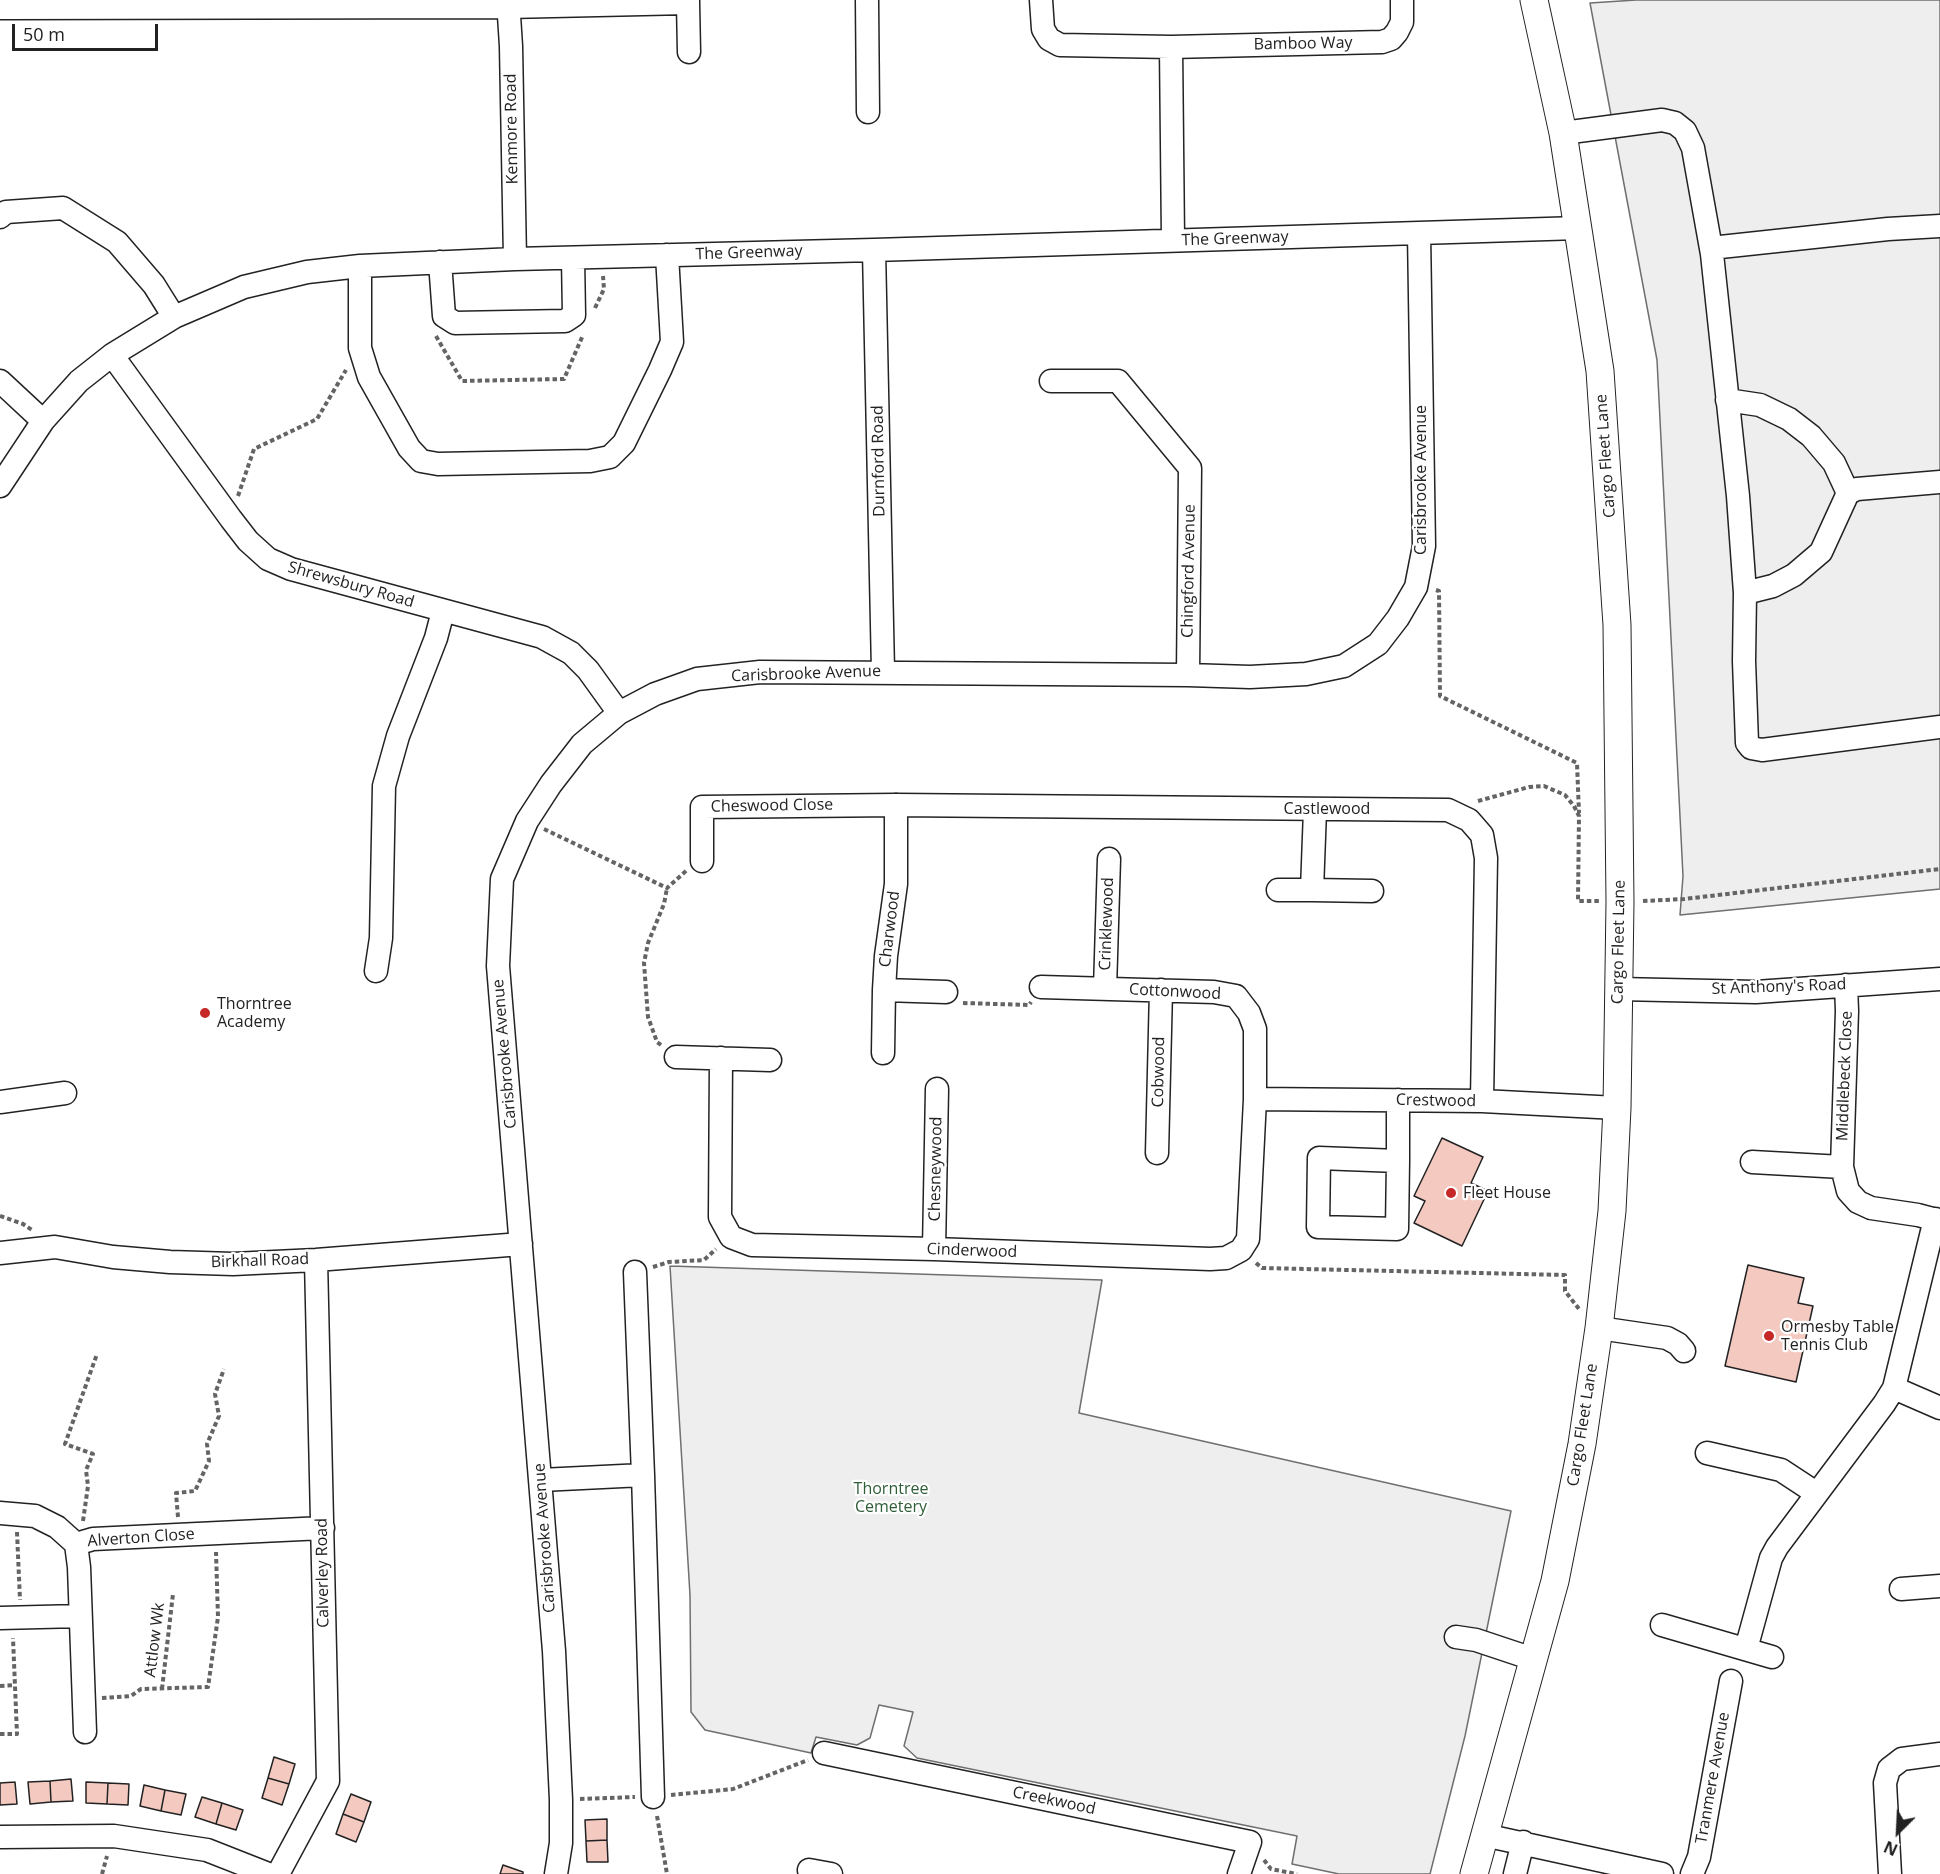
<!DOCTYPE html>
<html>
<head>
<meta charset="utf-8">
<style>
	body { margin:0 }
	#map { position:relative; width:1940px; height:1874px; overflow:hidden; background:#fff; font-family:"Open Sans",sans-serif }
	canvas { display:block }
	.north { position:absolute; left:1868px; top:1802px; width:60px; height:60px; -webkit-text-stroke:4px #fff; paint-order:stroke; rotate:204deg; font-size:16px; font-weight:700; line-height:24px; text-align:center; color:#222 }
	.north::after { content:''; display:block; margin:auto; width:21px; height:27px; background:#222; clip-path:polygon(50% 0,100% 100%,50% 72%,0 100%) }
	.scale { position:absolute; left:12px; top:24px; width:146px; height:27px; box-sizing:border-box; border:3px solid #222; border-top:0; padding-left:8px; font-size:18px; line-height:21px; white-space:nowrap; color:#222; -webkit-text-stroke:4px #fff; paint-order:stroke }
</style>
</head>
<body>
<div id="map">
<canvas width="1940" height="1874"></canvas>
<div class="north">N</div>
<div class="scale">50 m</div>
</div>
<script>
const g = document.querySelector('canvas').getContext('2d');
g.lineJoin = 'round';
function fillPath(path, color) { g.fillStyle = color; g.fill(path, 'evenodd'); }
const shape = rows => new Path2D(rows.map(r => 'M' + r).join(''));
function strokePath(path, color, width, dash) { g.strokeStyle = color; g.lineWidth = width; g.lineCap = dash ? 'butt' : 'round'; g.setLineDash(dash || []); g.stroke(path); }
function drawText(font, color, halo, rows, align = 'center') {
  g.font = font + ' "Open Sans",sans-serif'; g.lineWidth = 4.5; g.setLineDash([]); g.textBaseline = 'middle'; g.strokeStyle = halo; g.fillStyle = color; for (const [text, x, y, turn = 0] of rows) {
    g.save(); g.translate(x, y); g.rotate((+turn || 0) * Math.PI / 180); g.textAlign = isNaN(turn) ? turn : align; if (halo) g.strokeText(text, 0, 0); g.fillText(text, 0, 0); g.restore();
  }
}
const green = shape([
	[1636,0,1940,0,1940,889,1680,915,1683,876,1657,360,1590,3,1636,0],
	[670,1266,1102,1280,1079,1413,1511,1511,1465,1736,1430,1874,1339,1874,1292,1864,1297,1836,917,1758,904,1746,913,1712,879,1705,870,1738,857,1745,816,1737,811,1753,705,1730,691,1712,690,1595,670,1266]
]);
const building = shape([
	[1442,1138,1483,1157,1471,1183,1488,1191,1462,1246,1414,1223,1425,1201,1414,1196,1442,1138],
	[1748,1265,1804,1278,1798,1303,1813,1306,1796,1382,1725,1366,1748,1265],
	[274,1757,295,1764,289,1784,268,1778,274,1757],
	[268,1778,289,1784,282,1805,262,1798,268,1778],
	[71,1779,73,1801,51,1802,50,1781,71,1779],
	[50,1781,51,1802,30,1804,28,1782,50,1781],
	[15,1782,17,1804,0,1805,0,1783,15,1782],
	[86,1782,108,1783,107,1804,86,1803,86,1782],
	[108,1783,129,1784,128,1805,107,1804,108,1783],
	[144,1785,165,1790,161,1811,140,1806,144,1785],
	[165,1790,186,1794,181,1815,161,1811,165,1790],
	[351,1794,371,1802,364,1822,343,1814,351,1794],
	[202,1797,222,1803,216,1824,195,1817,202,1797],
	[222,1803,243,1810,236,1830,216,1824,222,1803],
	[343,1814,364,1822,356,1842,336,1834,343,1814],
	[607,1819,607,1840,586,1841,585,1820,607,1819],
	[607,1840,608,1862,587,1862,586,1841,607,1840],
	[503,1865,523,1872,523,1874,500,1874,503,1865]
]);
const path = shape([
	[595,308,604,289,603,276],
	[436,336,462,381,564,379,583,335],
	[238,496,254,449,317,419,346,370],
	[1436,590,1439,591,1440,696,1577,763,1579,813],
	[1478,801,1529,787,1544,786,1565,795,1574,806,1579,816,1578,901,1599,901],
	[544,829,667,888,687,870],
	[1643,901,1684,899,1940,869],
	[963,1003,1029,1005,1031,1002],
	[661,1045,657,1042,648,1017,644,963,648,943,664,904,667,888],
	[0,1216,23,1224,32,1230],
	[1256,1263,1262,1268,1565,1275,1565,1291,1579,1309],
	[653,1267,669,1262,704,1260,716,1249],
	[178,1517,176,1493,195,1491,209,1461,207,1444,219,1416,215,1394,224,1369],
	[83,1521,88,1486,86,1470,93,1454,65,1444,97,1354],
	[17,1532,20,1600],
	[0,1686,15,1685],
	[162,1689,173,1594],
	[102,1698,131,1696,141,1689,208,1687,218,1617,216,1552],
	[0,1734,17,1734,13,1638],
	[671,1795,733,1789,808,1760],
	[580,1799,635,1797],
	[657,1816,667,1874],
	[1264,1860,1271,1869,1297,1874],
	[102,1874,107,1856]
]);
const minor = shape([
	[508,0,511,46,515,259],
	[867,0,868,112],
	[1041,0,1043,29,1049,39,1060,45,1171,47,1173,240],
	[688,3,689,52],
	[0,8,508,7,688,3,688,0],
	[1171,47,1382,42,1391,39,1397,32,1402,22,1402,0],
	[1563,133,1662,120,1675,123,1685,131,1693,148,1712,254,1738,496,1745,593,1744,661,1747,743,1751,748,1762,750,1940,727],
	[0,217,6,212,63,208,117,242,154,285,174,317],
	[1711,248,1888,229,1940,226],
	[874,250,883,671],
	[440,262,444,316,455,323,565,321,574,315,573,258],
	[360,266,360,348,369,377,409,448,421,461,438,464,590,461,610,457,624,443,660,370,672,342,667,255],
	[112,355,231,519,248,541,268,559,291,569,542,637,571,653,588,670,619,713],
	[0,381,43,421],
	[1051,381,1118,381,1190,468,1188,675],
	[1727,400,1760,405,1789,419,1811,436,1834,463,1848,493],
	[0,486,43,421,79,381,112,355,174,317,244,287,307,272,360,266,515,259,874,250,1579,228],
	[1745,593,1773,586,1794,575,1821,552,1848,493,1857,489,1940,482],
	[896,805,896,884,886,956,884,990,946,992],
	[1315,810,1312,890,1372,891],
	[702,861,702,807,896,805,1448,810,1469,820,1482,835,1486,858,1482,1101],
	[1278,890,1312,890],
	[376,971,381,938,384,786,398,736,436,638,443,611],
	[1846,985,1847,1011,1842,1167,1848,1191,1858,1202,1871,1208,1918,1215,1940,1221],
	[1105,989,1109,859],
	[1619,989,1756,992,1940,979],
	[883,1053,884,990],
	[676,1057,770,1060],
	[721,1058,720,1217,731,1237,752,1245,934,1249,1210,1259,1226,1258,1241,1250,1248,1239,1255,1099,1255,1029,1249,1013,1236,996,1214,992,1041,987],
	[1255,1099,1482,1101,1617,1108],
	[0,1102,65,1093],
	[1157,1153,1161,990],
	[1398,1161,1319,1158,1318,1227,1397,1229,1398,1161,1398,1100],
	[1752,1162,1842,1167],
	[934,1249,937,1089],
	[0,1253,55,1247,113,1257,170,1262,233,1264,316,1260,521,1244],
	[635,1272,643,1475],
	[1599,1328,1667,1338,1678,1344,1684,1351],
	[1894,1388,1940,1408],
	[1707,1453,1781,1470,1816,1493],
	[541,1480,643,1475,653,1797],
	[0,1513,35,1516,57,1527,76,1544],
	[1901,1589,1940,1586],
	[0,1618,80,1616],
	[1662,1625,1772,1657],
	[1456,1637,1476,1640,1533,1659],
	[1746,1649,1771,1558,1777,1547,1884,1404,1894,1388,1935,1219],
	[85,1732,79,1567,76,1544,93,1539,323,1528],
	[824,1753,1250,1842,1239,1874],
	[1484,1835,1662,1874],
	[0,1837,114,1836,207,1850,268,1874],
	[809,1870,831,1874],
	[278,1874,328,1781,316,1260],
	[556,1874,561,1843,561,1800,554,1651,498,966,502,879,527,821,551,784,582,744,619,713,655,694,697,679,760,672,1188,675,1250,677,1306,674,1344,666,1378,644,1398,618,1416,587,1424,546,1419,233],
	[1515,1874,1523,1842],
	[1692,1874,1699,1857,1731,1681],
	[1890,1874,1885,1783,1889,1769,1902,1759,1940,1754]
]);
const major = shape([
	[1474,1874,1555,1581,1582,1444,1599,1328,1612,1211,1617,1108,1620,902,1617,625,1600,371,1563,133,1534,0]
]);
const markers = [
	[205,1013,6,"#c62828"],
	[1451,1193,6,"#c62828"],
	[1769,1336,6,"#c62828"]
];
const streetNames = [
	["Bamboo Way",1303,44,-1],
	["Kenmore Road",512,129,-91],
	["The Greenway",1235,239,-2],
	["The Greenway",749,253,-2],
	["Cargo Fleet Lane",1606,456,-94],
	["Durnford Road",879,461,-91],
	["Carisbrooke Avenue",1421,480,-90],
	["Chingford Avenue",1189,571,-89],
	["Shrewsbury Road",351,585,16],
	["Carisbrooke Avenue",806,674,-2],
	["Cheswood Close",772,806,-1],
	["Castlewood",1327,809],
	["Crinklewood",1107,924,-88],
	["Charwood",890,929,-83],
	["Cargo Fleet Lane",1619,942,-89],
	["St Anthony's Road",1779,987,-2],
	["Cottonwood",1175,992,3],
	["Carisbrooke Avenue",505,1054,-95],
	["Cobwood",1159,1072,-89],
	["Middlebeck Close",1845,1076,-88],
	["Crestwood",1436,1101,1],
	["Chesneywood",936,1169,-89],
	["Cinderwood",972,1251,2],
	["Birkhall Road",260,1261,-2],
	["Cargo Fleet Lane",1583,1425,-81],
	["Alverton Close",141,1538,-4],
	["Carisbrooke Avenue",545,1538,-94],
	["Calverley Road",323,1573,-91],
	["Attlow Wk",155,1640,-83],
	["Tranmere Avenue",1713,1778,-80],
	["Creekwood",1054,1801,12]
];
const poiNames = [
	["Thorntree",217,1004],
	["Academy",217,1022],
	["Fleet House",1463,1193],
	["Ormesby Table",1781,1327],
	["Tennis Club",1781,1345]
];
const parkNames = [
	["Thorntree",891,1489],
	["Cemetery",891,1507]
];
fillPath(green, '#eee');
strokePath(green, '#6f6f6f', 1.5);
fillPath(building, '#f3c9c0');
strokePath(building, '#222', 1.5);
strokePath(minor, '#222', 25);
strokePath(major, '#222', 29);
strokePath(path, '#646464', 4, [4.5, 3]);
strokePath(minor, '#fff', 22);
strokePath(major, '#fff', 27);
for (const [x, y, r, color] of markers) { const dot = new Path2D(); dot.arc(x, y, r, 0, 2 * Math.PI); g.fillStyle = color; g.fill(dot); strokePath(dot, '#fff', 2); }
drawText('16px', '#222', '#fff', streetNames);
drawText('16px', '#222', '#fff', poiNames, 'left');
drawText('16px', '#2f5e38', '#fff', parkNames);
</script>
</body>
</html>
